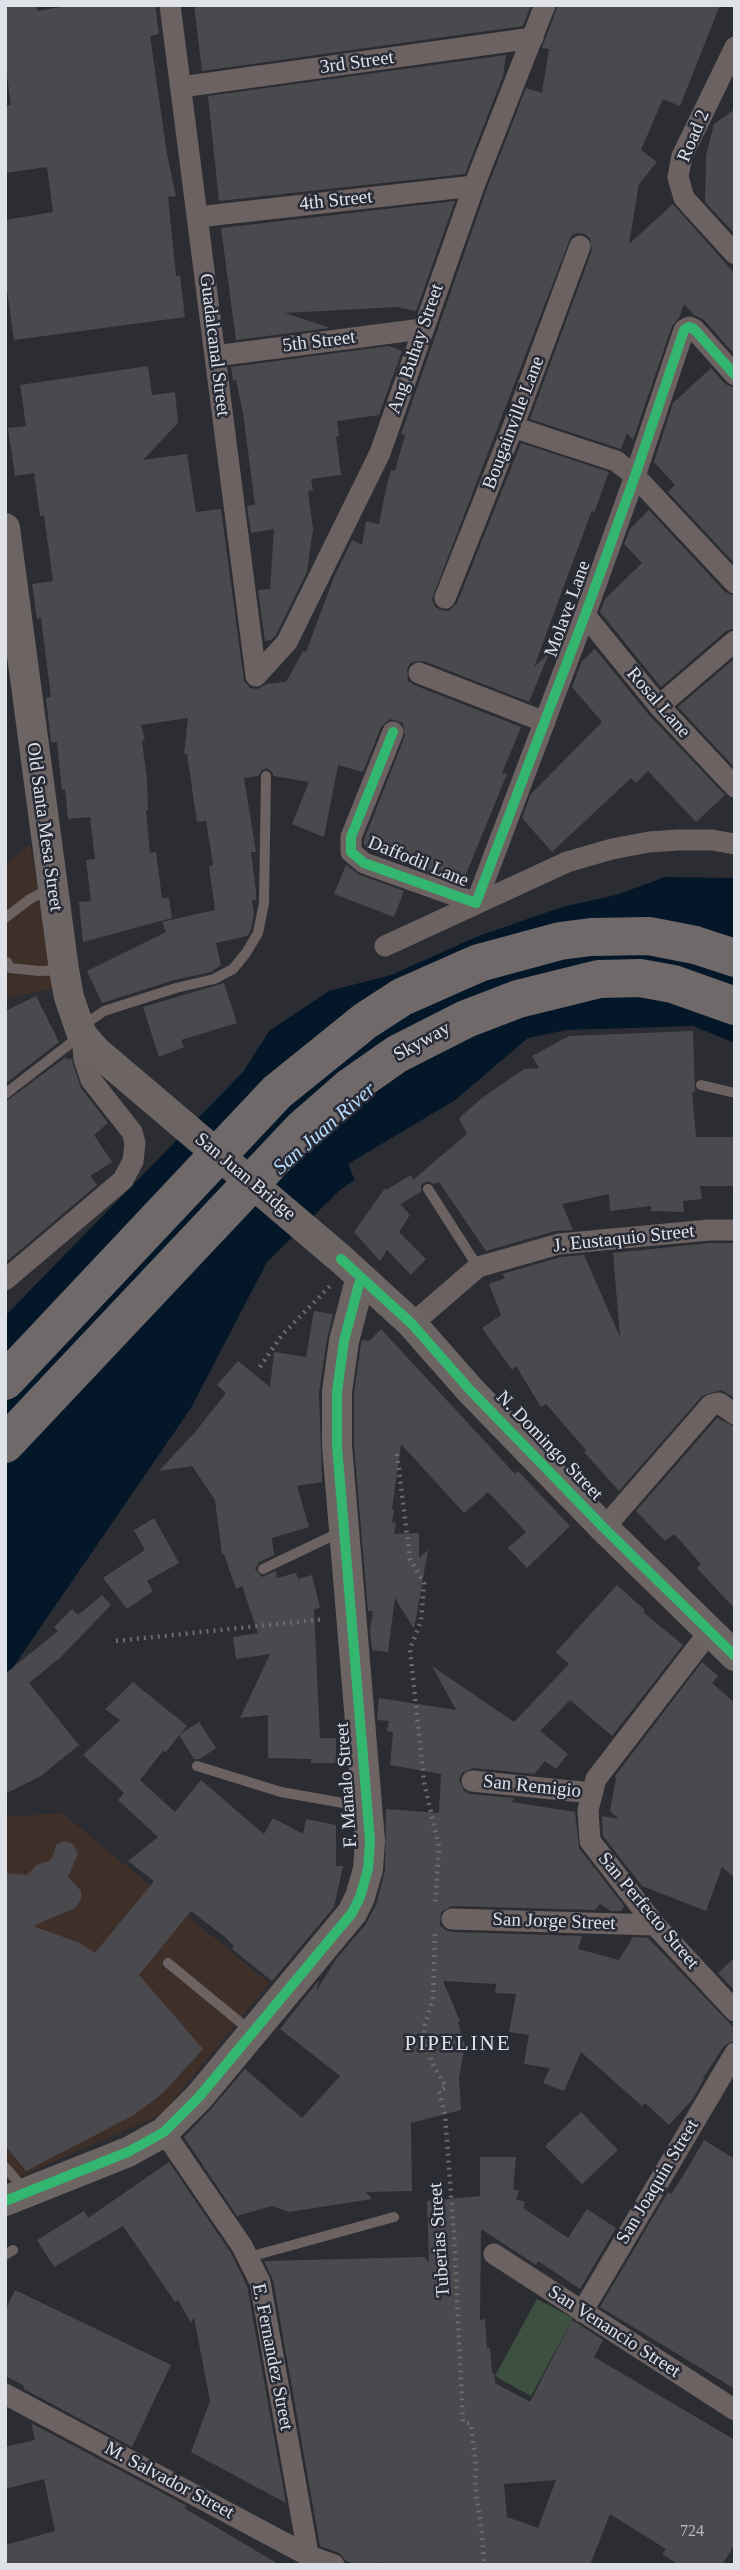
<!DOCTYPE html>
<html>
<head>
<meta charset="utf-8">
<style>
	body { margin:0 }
	#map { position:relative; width:740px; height:2570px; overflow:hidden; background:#2c2d33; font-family:"Times New Roman",serif }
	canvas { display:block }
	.frame { position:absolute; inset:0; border:7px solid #dfe2e8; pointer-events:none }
</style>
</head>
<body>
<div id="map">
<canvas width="740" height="2570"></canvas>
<div class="frame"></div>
</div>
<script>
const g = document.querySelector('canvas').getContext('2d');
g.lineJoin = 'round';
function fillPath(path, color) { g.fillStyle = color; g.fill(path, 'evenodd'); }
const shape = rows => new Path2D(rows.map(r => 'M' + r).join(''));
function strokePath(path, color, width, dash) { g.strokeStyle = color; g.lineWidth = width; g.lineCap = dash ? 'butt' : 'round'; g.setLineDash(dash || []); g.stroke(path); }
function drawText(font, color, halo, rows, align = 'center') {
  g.font = font + ' "Times New Roman",serif'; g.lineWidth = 5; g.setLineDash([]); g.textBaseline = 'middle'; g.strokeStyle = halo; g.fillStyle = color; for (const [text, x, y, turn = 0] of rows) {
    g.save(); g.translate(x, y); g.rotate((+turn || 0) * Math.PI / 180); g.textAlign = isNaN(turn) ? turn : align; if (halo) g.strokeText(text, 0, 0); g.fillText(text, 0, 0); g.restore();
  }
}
const commercial = shape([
	[30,844,55,988,5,999,5,865]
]);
const industrial = shape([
	[62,1813,269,1983,162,2114,5,2183,5,1817]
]);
const green = shape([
	[537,2299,573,2318,531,2396,495,2376]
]);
const water = shape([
	[665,877,735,878,735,1043,693,1026,566,1030,528,1038,407,1141,339,1191,267,1262,191,1408,5,1679,5,1316,243,1072,269,1031,329,991,391,975,476,937,562,907,616,895]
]);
const pier = shape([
	[452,1102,455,1105,409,1143,356,1183,348,1164]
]);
const building = shape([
	[22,5,36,5,37,11,73,5,155,5,159,34,150,36,167,154,176,196,168,197,176,276,180,275,185,317,14,340,5,276,5,220,53,212,47,167,5,173,5,106,11,105,5,61,5,8],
	[194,5,531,5,523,26,202,71],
	[558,5,720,5,680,106,663,99,641,150,657,162,639,184,629,244,673,204,735,274,735,355,704,320,694,315,684,304,679,318,672,326,633,440,627,433,621,449,530,419,592,250,590,238,585,234,577,233,571,236,432,599,435,607,441,610,448,611,457,603,521,443,609,472,594,513,592,510,534,667,549,653,529,702,424,661,411,662,407,669,408,681,414,685,521,727,502,773,507,774,462,884,371,851,364,846,364,840,405,736,403,723,390,719,381,727,363,772,338,765,324,837,292,824,309,782,274,776,272,772,267,768,262,770,258,776,244,778,256,852,251,852,256,891,256,900,252,900,254,913,251,930,247,936,216,943,221,965,211,972,174,980,102,1003,87,971,166,932,162,922,215,910,209,866,213,865,206,821,197,822,187,754,184,754,188,718,141,725,145,740,142,741,147,780,148,810,146,810,150,853,156,852,162,898,169,898,172,918,83,942,79,902,91,901,86,860,95,859,90,817,68,819,65,789,62,790,57,742,51,742,46,698,51,697,41,618,37,619,32,584,53,581,44,515,40,516,34,473,15,476,8,428,26,426,20,385,148,366,152,395,175,392,178,423,143,460,187,454,196,512,221,509,244,681,250,688,257,689,267,684,286,682,303,651,306,652,334,577,352,540,362,545,366,521,379,524,386,489,391,470,395,471,405,435,401,434,486,191,526,88,542,93,549,49,542,48],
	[506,55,503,76,465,174,219,201,208,96],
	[735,109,735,234,705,202,706,156,714,124],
	[455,201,416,311,396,307,285,313,330,328,236,340,221,228],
	[389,346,402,351,379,415,337,421,339,436,336,437,341,475,311,479,313,490,308,491,313,529,307,572,276,635,271,640,265,641,258,590,270,589,274,529,251,533,247,506,255,505,243,413,236,380,233,381,231,367],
	[711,368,725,384,735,388,735,564,668,492,675,485,654,462,673,403],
	[649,510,725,592,735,596,735,628,726,631,661,687,600,612,605,599,642,563,624,544,630,529],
	[595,649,649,715,725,795,696,822,648,771,636,783,631,778,552,852,522,818,531,794,602,722,572,687,582,661],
	[735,658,735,768,678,707],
	[346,865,360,875,404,891,394,917,334,894],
	[224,983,237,1023,181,1040,184,1047,159,1057,143,1007],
	[36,996,59,1042,5,1084,5,1011],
	[693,1031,695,1092,692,1092,696,1137,735,1137,735,1186,700,1186,702,1199,683,1201,684,1212,651,1211,651,1206,610,1211,609,1194,562,1204,573,1230,555,1231,486,1251,439,1182,434,1184,427,1181,421,1185,421,1192,400,1204,410,1215,399,1232,426,1259,411,1275,387,1250,380,1261,354,1232,385,1188,386,1190,411,1175,413,1180,467,1134,459,1118,482,1098,524,1069,539,1068,532,1056,569,1036],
	[66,1057,67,1060,71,1058,81,1088,108,1123,94,1135,112,1162,90,1176,97,1185,5,1263,5,1102],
	[710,1243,735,1243,735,1398,721,1390,702,1396,619,1491,584,1452,586,1450,546,1404,541,1407,516,1366,512,1370,482,1328,501,1315,489,1284,505,1278,502,1274,561,1257,584,1255,620,1337,613,1253],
	[314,1311,333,1314,327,1339,319,1392,322,1482,297,1486,309,1527,272,1538,274,1555,259,1562,255,1569,262,1577,276,1571,277,1578,296,1573,298,1579,312,1575,320,1608,314,1609,320,1738,336,1738,336,1763,311,1763,311,1759,268,1758,268,1715,240,1718,270,1654,236,1659,233,1637,258,1633,242,1586,236,1589,224,1554,222,1554,215,1500,192,1466,159,1471,196,1431,226,1393,217,1385,238,1361,270,1387,274,1352,306,1357],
	[381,1329,515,1474,518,1471,570,1526,527,1568,508,1548,526,1532,488,1492,464,1513,401,1444,392,1509,394,1510,392,1522,396,1523,394,1534,419,1533,419,1558,428,1550,414,1629,395,1598,388,1652,372,1650,370,1630,373,1611,368,1611,354,1445,354,1393,361,1344,362,1340,369,1341],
	[717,1418,735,1427,735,1609,697,1568,701,1564,674,1534,665,1541,636,1511],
	[154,1518,179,1563,147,1581,153,1591,127,1609,103,1578,145,1550,134,1530],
	[617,1585,645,1610,643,1612,683,1645,612,1736,570,1700,540,1731,568,1754,556,1769,545,1761,534,1774,473,1768,462,1773,459,1780,464,1791,470,1794,514,1798,512,1802,575,1812,579,1848,624,1906,621,1911,611,1911,600,1904,595,1910,452,1906,441,1912,440,1925,445,1930,452,1932,582,1936,578,1949,619,1960,633,1937,648,1938,735,2029,735,2040,724,2046,703,2078,704,2079,692,2100,669,2125,645,2103,642,2106,581,2052,564,2091,543,2083,550,2068,524,2064,529,2035,509,2032,516,1994,495,1993,496,1984,443,1981,460,2021,458,2022,465,2046,459,2077,461,2110,411,2123,412,2191,366,2192,372,2199,289,2212,272,2206,237,2216,184,2137,212,2108,245,2069,302,2118,340,2076,280,2029,319,1980,316,1992,336,1959,366,1924,376,1905,385,1870,386,1809,439,1813,441,1774,390,1765,393,1732,387,1731,389,1721,377,1720,379,1698,456,1710,432,1666,514,1722,569,1664,556,1652],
	[102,1595,111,1605,60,1658,29,1683,79,1745,41,1776,5,1794,5,1674,58,1631,54,1627,72,1609,78,1615],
	[702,1662,718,1676,712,1683,735,1703,735,1878,722,1867,706,1911,642,1886,603,1836,602,1816,619,1819,610,1811,616,1778,615,1776],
	[133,1682,187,1726,180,1734,199,1722,216,1748,200,1759,194,1759,179,1735,166,1752,163,1751,140,1780,175,1812,201,1780,264,1834,273,1818,303,1834,306,1819,336,1825,336,1866,343,1866,334,1907,272,1981,232,1949,234,1946,225,1937,191,1911,139,1975,203,2049,163,2093,134,2115,26,2171,5,2145,5,1873,27,1875,37,1865,51,1860,57,1844,65,1841,73,1844,78,1854,68,1877,81,1891,81,1900,75,1908,33,1926,80,1943,95,1953,154,1881,128,1861,158,1837,118,1800,124,1793,83,1755,120,1720,105,1709],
	[735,1957,735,1991,718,1973],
	[581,2112,618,2150,582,2184,545,2146],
	[704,2140,735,2159,735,2389,600,2307,668,2192,671,2194,683,2176],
	[480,2157,516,2157,513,2189,519,2191,516,2199,525,2202,523,2208,568,2238,587,2209,616,2228,580,2289,538,2261,536,2265,481,2229,480,2320,485,2319,487,2348,490,2348,492,2373,494,2373,495,2383,530,2402,572,2320,603,2340,594,2357,735,2440,735,2544,722,2565,679,2565,662,2554,666,2549,610,2514,590,2565,396,2565,380,2562,379,2565,359,2565,346,2561,339,2553,320,2546,273,2280,264,2261,424,2257,429,2262,427,2201,480,2196],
	[556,2480,538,2528,507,2517,504,2484],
	[169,2162,231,2253,247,2286,286,2503,191,2452,210,2401,194,2317,191,2323,178,2300,175,2302,123,2226,54,2267,37,2240,84,2211,88,2218],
	[15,2290,171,2365,132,2447,24,2389,23,2385,5,2376,5,2311],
	[31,2423,187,2506,184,2508,280,2565,5,2565,5,2545,55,2531,44,2479,5,2489,5,2447,35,2440]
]);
const path = shape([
	[260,1367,282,1335,330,1286],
	[397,1454,410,1559,424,1583,421,1621,410,1649,424,1782,439,1847,435,1905],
	[116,1641,325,1619],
	[435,1934,433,1999,425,2024,424,2038,432,2063,446,2087,439,2091,445,2114,454,2235,463,2422,471,2424,476,2467,475,2486,482,2533,484,2565]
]);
const lane = shape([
	[5,918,30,899,49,889],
	[7,962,10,968,39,971,63,970],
	[81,1027,104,1011,176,988,214,979,233,969,246,953,258,933,264,903,266,776],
	[701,1085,735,1093],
	[5,1094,80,1036],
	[428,1189,478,1267],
	[263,1569,332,1536,343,1535],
	[197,1766,281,1792,343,1803,364,1804],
	[168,1963,252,2032],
	[5,2167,24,2189],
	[5,2255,13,2250],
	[249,2257,394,2217]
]);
const street = shape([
	[170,5,256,676],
	[735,47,682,156,678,177,684,198,735,254],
	[181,87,533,38],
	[197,217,474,186],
	[215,356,422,329],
	[513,427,616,461,635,476,735,583],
	[445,598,513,427,580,246],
	[585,615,659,706,735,787],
	[419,673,545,722],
	[256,676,287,642,380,453,474,186,545,5],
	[659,706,735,641],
	[393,732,351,837,351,852,364,863,476,903,585,615,635,476,684,330,689,327,694,329,735,375],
	[385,946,567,862,612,849,649,842,679,840,712,840,735,844],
	[5,1280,123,1180,133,1161,135,1143,132,1132,91,1080,84,1059,82,1035],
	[412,1324,478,1267,559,1244,709,1230,735,1230],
	[604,1528,711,1405,719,1403,735,1414],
	[710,1631,596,1779,588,1810,590,1841,655,1925,735,2011],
	[472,1781,592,1793],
	[452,1919,655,1925],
	[164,2132,242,2246,260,2282,310,2565],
	[494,2254,735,2410],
	[582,2312,735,2053],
	[5,2394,309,2556,334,2565]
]);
const secondary = shape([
	[5,528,64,970,69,997,82,1035,96,1051,341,1259,412,1324,471,1391,604,1528,735,1656],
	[5,2201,128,2152,164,2132,199,2097,352,1913,360,1897,368,1869,370,1841,337,1446,337,1392,344,1341,359,1284,363,1279]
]);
const highwayBridge = shape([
	[5,1381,277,1092,365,1021,402,997,479,963,560,941,591,937,649,936,695,945,735,958],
	[5,1444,302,1129,350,1087,397,1054,466,1019,518,999,599,979,640,978,673,984,735,1006]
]);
const cycleway = shape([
	[393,732,351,837,351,852,364,863,476,903,585,615,635,476,684,330,689,327,694,329,735,375],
	[341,1259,412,1324,471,1391,604,1528,735,1656],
	[5,2201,128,2152,164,2132,199,2097,352,1913,360,1897,368,1869,370,1841,337,1446,337,1392,344,1341,359,1284,363,1279]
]);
const numberNames = [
	["724",692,2532]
];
const streetNames = [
	["3rd Street",357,63,-8],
	["Road 2",694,136,-67],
	["4th Street",336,201,-6],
	["5th Street",319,342,-7],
	["Guadalcanal Street",214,345,83],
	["Ang Buhay Street",416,349,-71],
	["Bougainville Lane",514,423,-69],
	["Molave Lane",568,609,-70],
	["Rosal Lane",658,703,49],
	["Old Santa Mesa Street",44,827,82],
	["Daffodil Lane",418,862,22],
	["Skyway",422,1042,-29],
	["San Juan Bridge",245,1177,40],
	["J. Eustaquio Street",624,1239,-6],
	["N. Domingo Street",549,1446,46],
	["F. Manalo Street",347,1785,-94],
	["San Remigio",532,1787,6],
	["San Perfecto Street",648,1911,50],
	["San Jorge Street",554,1922,2],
	["San Joaquin Street",658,2182,-59],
	["Tuberias Street",440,2240,-94],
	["San Venancio Street",614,2332,33],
	["E. Fernandez Street",272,2357,79],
	["M. Salvador Street",169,2481,28]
];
const waterNames = [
	["San Juan River",325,1129,-41]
];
const neighbourhoodNames = [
	["PIPELINE",458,2044]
];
fillPath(commercial, '#3e3028');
fillPath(industrial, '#3f2f29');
fillPath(green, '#3c5140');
fillPath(water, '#041729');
fillPath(pier, '#2c2d33');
fillPath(building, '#4a494e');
strokePath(path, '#706969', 4.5, [2, 5]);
strokePath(lane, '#6b6261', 10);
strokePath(street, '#6b6261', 21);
strokePath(secondary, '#6d6464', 30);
strokePath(highwayBridge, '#70696a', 38);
strokePath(cycleway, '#33b770', 10);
drawText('16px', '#babcc2', null, numberNames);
drawText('19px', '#dfe2e8', '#292c36', streetNames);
drawText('italic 21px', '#b6ddff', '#292c36', waterNames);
g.letterSpacing = '2px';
drawText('21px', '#dfe2e8', '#292c36', neighbourhoodNames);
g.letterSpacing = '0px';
</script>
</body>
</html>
